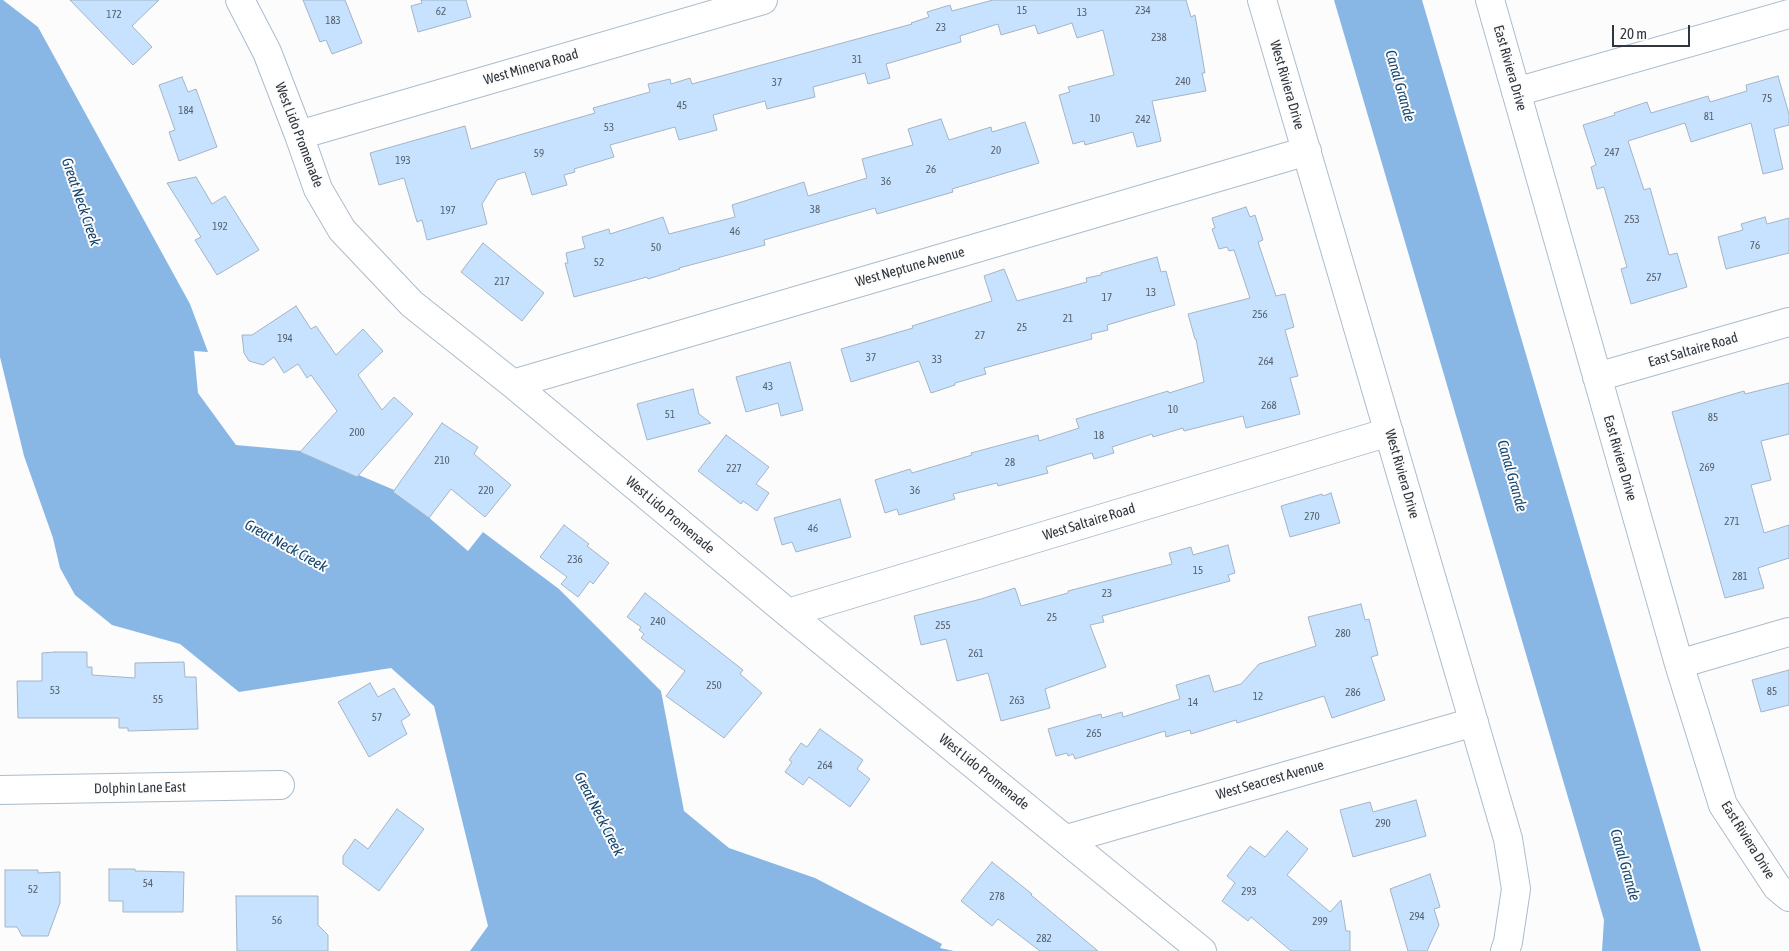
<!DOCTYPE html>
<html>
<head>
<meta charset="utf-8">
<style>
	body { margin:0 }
	#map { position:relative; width:1789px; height:951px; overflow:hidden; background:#fcfcfc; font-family:"Asap Condensed",sans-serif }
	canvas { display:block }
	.scale { position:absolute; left:1612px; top:25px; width:78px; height:22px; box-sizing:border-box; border:2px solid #30363d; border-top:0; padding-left:6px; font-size:15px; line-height:18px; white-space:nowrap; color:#30363d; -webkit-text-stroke:4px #fcfcfc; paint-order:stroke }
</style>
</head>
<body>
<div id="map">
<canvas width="1789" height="951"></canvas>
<div class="scale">20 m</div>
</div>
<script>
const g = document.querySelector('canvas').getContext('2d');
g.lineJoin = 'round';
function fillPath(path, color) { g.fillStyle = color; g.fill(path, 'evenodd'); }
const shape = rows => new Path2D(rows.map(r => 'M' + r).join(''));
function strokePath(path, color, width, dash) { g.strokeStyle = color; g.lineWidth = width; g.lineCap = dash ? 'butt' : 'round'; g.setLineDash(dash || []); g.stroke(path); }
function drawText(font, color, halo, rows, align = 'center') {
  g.font = font + ' "Asap Condensed",sans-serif'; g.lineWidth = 4; g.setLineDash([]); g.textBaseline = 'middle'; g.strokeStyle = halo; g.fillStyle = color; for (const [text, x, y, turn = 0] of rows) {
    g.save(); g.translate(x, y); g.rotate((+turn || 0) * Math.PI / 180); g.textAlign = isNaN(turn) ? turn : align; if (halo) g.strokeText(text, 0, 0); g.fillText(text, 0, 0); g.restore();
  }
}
const water = shape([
	[0,0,3,0,38,27,190,304,208,352,194,351,198,393,236,445,302,451,399,492,468,551,483,532,559,589,661,691,684,811,729,848,815,878,942,944,940,948,954,951,470,951,488,926,434,706,391,668,239,692,180,644,112,625,75,595,60,568,53,538,24,456,0,357],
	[1334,0,1422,0,1701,951,1602,951,1604,920]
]);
const building = shape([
	[70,0,159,0,132,26,152,47,133,65,70,0],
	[303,0,345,0,362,43,332,54,326,40,320,42,303,0],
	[421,0,466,0,471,17,418,32,411,6,422,3,421,0],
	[993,0,1186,0,1191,17,1195,15,1205,73,1202,73,1206,91,1152,101,1161,141,1137,147,1133,132,1085,145,1084,141,1073,144,1059,95,1070,92,1068,87,1114,75,1103,30,1077,38,1072,23,1038,34,1035,25,1001,35,998,24,960,36,961,42,886,64,890,78,868,84,865,73,813,87,815,97,767,109,765,101,713,115,717,130,679,140,675,127,610,145,614,157,574,169,575,172,564,175,567,185,532,195,525,172,497,180,482,204,487,224,427,240,422,220,417,222,404,178,379,185,370,153,465,126,471,149,595,113,593,108,650,92,648,84,670,79,671,84,690,78,692,84,912,24,911,23,929,17,927,12,950,5,952,11,993,0],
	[1778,76,1789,114,1789,125,1774,129,1783,169,1763,174,1751,123,1691,142,1685,123,1628,141,1644,190,1650,188,1669,255,1677,253,1687,287,1631,304,1621,269,1627,267,1604,187,1597,189,1591,167,1596,165,1583,125,1615,115,1614,113,1647,102,1651,113,1708,96,1710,102,1747,91,1746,85,1778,76],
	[182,77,188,92,196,89,217,147,179,161,169,132,175,130,159,85,182,77],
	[941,119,949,140,991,127,992,132,1025,122,1039,163,952,189,953,192,877,214,875,208,764,240,765,245,743,251,679,268,680,269,648,279,647,277,574,297,565,263,568,263,566,253,585,248,582,237,609,229,610,234,663,217,669,234,735,217,732,205,804,182,808,196,867,178,862,159,913,145,908,129,941,119],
	[196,177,212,204,225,196,259,250,217,275,195,240,201,237,167,183,196,177],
	[1246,207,1250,217,1255,215,1263,240,1258,242,1276,296,1285,294,1294,327,1285,330,1298,376,1290,378,1300,414,1246,428,1243,416,1184,431,1183,428,1153,437,1152,434,1112,447,1114,453,1094,459,1092,453,1046,467,1048,473,998,486,997,483,953,494,955,499,899,515,897,509,885,513,875,480,910,469,912,473,972,455,971,453,1038,435,1039,441,1079,428,1076,419,1168,391,1169,393,1204,382,1196,339,1195,339,1188,314,1250,298,1234,250,1229,251,1227,247,1219,249,1212,229,1215,228,1212,218,1246,207],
	[1765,217,1767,224,1789,218,1789,253,1726,269,1718,237,1743,230,1741,224,1765,217],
	[483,243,544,293,522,321,461,272,483,243],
	[1157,257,1161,272,1166,271,1175,305,1107,325,1108,330,1091,334,1092,339,984,368,986,374,955,383,955,385,931,393,919,361,851,382,841,349,913,328,912,326,992,301,984,276,1004,269,1017,301,1087,282,1086,278,1101,275,1101,273,1157,257],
	[296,306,311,329,316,326,336,355,363,329,383,351,358,375,382,410,394,397,413,414,357,477,300,452,337,411,311,375,307,378,298,364,284,373,274,357,263,365,249,361,244,353,242,335,252,335,296,306],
	[790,362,803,410,781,416,778,403,746,412,736,377,790,362],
	[1789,383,1789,434,1761,441,1771,480,1751,485,1764,533,1789,525,1789,558,1758,568,1764,588,1725,598,1672,412,1744,391,1745,394,1789,383],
	[693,389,699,414,711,423,647,440,637,404,693,389],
	[442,423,478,447,474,454,511,485,485,517,451,489,429,518,393,492,442,423],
	[726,435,769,467,756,484,769,493,757,511,743,501,741,504,698,471,726,435],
	[1331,493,1340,523,1290,537,1281,506,1322,494,1323,496,1331,493],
	[840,499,851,537,796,552,792,542,782,545,774,518,840,499],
	[564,525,589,544,587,546,609,563,593,584,590,581,578,597,561,584,567,577,540,557,564,525],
	[1228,545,1235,573,1228,575,1230,581,1102,616,1104,622,1090,625,1106,667,1045,689,1050,708,1001,721,988,673,957,681,946,639,921,645,914,616,981,599,1015,588,1021,606,1068,593,1068,591,1172,564,1169,553,1191,547,1193,555,1228,545],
	[645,593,743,670,740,674,762,693,724,738,666,696,685,671,641,638,644,634,639,630,641,627,627,617,645,593],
	[1361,604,1365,620,1369,619,1378,655,1371,657,1385,700,1332,718,1324,696,1237,723,1236,720,1191,734,1190,730,1166,737,1165,731,1075,759,1073,754,1068,756,1067,753,1056,756,1048,729,1101,714,1102,718,1122,712,1123,717,1180,699,1176,685,1209,675,1214,692,1241,684,1259,664,1316,646,1308,617,1361,604],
	[55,652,87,652,87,667,92,667,92,675,135,678,135,663,184,662,185,677,196,677,198,729,128,731,128,728,119,728,119,718,18,718,17,681,42,681,42,653,55,652],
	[1789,670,1789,705,1761,712,1752,680,1789,670],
	[370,683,378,697,394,688,410,715,401,721,407,734,369,757,338,702,370,683],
	[820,729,863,760,857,769,870,779,850,807,809,777,803,785,785,772,792,762,789,760,801,743,807,747,820,729],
	[1416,800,1426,836,1353,857,1340,810,1370,802,1373,812,1416,800],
	[397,809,424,829,379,891,343,864,343,856,355,839,368,849,397,809],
	[1287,831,1308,849,1287,875,1330,912,1341,900,1346,931,1350,931,1350,951,1291,951,1251,917,1248,921,1222,901,1235,883,1227,876,1250,846,1265,857,1287,831],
	[992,862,1032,894,1031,895,1098,951,1040,951,998,919,992,926,961,901,992,862],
	[109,869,135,869,135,871,184,872,183,912,123,912,123,901,109,901,109,869],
	[5,870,38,870,38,873,60,872,60,903,48,936,22,936,17,927,5,927,5,870],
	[1430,874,1440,907,1434,909,1439,925,1427,951,1408,951,1390,889,1430,874],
	[236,896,318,896,318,925,328,935,328,951,237,951,236,896]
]);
const street = shape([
	[240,0,267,52,299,135,318,189,342,230,412,304,513,384,788,613,1202,951],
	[1262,0,1508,839,1516,889,1508,942,1505,951],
	[1490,0,1679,664,1723,805,1777,887,1789,897],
	[1516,92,1789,14],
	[299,135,763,0],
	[1597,377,1789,322],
	[513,384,1307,151],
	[788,613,1389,432],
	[1679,664,1789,632],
	[0,790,280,785],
	[1067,839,1474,722]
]);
const numberNames = [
	["15",1022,11],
	["234",1143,11],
	["62",441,12],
	["13",1082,13],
	["172",114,15],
	["183",333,21],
	["23",941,28],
	["238",1159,38],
	["31",857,60],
	["240",1183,82],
	["37",777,83],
	["75",1767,99],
	["45",682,106],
	["184",186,111],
	["81",1709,117],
	["10",1095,119],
	["242",1143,120],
	["53",609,128],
	["20",996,151],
	["247",1612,153],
	["59",539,154],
	["193",403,161],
	["26",931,170],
	["36",886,182],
	["38",815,210],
	["197",448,211],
	["253",1632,220],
	["192",220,227],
	["46",735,232],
	["76",1755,246],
	["50",656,248],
	["52",599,263],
	["257",1654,278],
	["217",502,282],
	["13",1151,293],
	["17",1107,298],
	["256",1260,315],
	["21",1068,319],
	["25",1022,328],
	["27",980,336],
	["194",285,339],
	["37",871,358],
	["33",937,360],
	["264",1266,362],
	["43",768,387],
	["268",1269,406],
	["10",1173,410],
	["51",670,415],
	["85",1713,418],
	["200",357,433],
	["18",1099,436],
	["210",442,461],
	["28",1010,463],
	["269",1707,468],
	["227",734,469],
	["220",486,491],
	["36",915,491],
	["270",1312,517],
	["271",1732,522],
	["46",813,529],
	["236",575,560],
	["15",1198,571],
	["281",1740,577],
	["23",1107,594],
	["25",1052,618],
	["240",658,622],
	["255",943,626],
	["280",1343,634],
	["261",976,654],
	["250",714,686],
	["53",55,691],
	["85",1772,692],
	["286",1353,693],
	["12",1258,697],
	["55",158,700],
	["263",1017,701],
	["14",1193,703],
	["57",377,718],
	["265",1094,734],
	["264",825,766],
	["290",1383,824],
	["54",148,884],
	["52",33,890],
	["293",1249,892],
	["278",997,897],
	["294",1417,917],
	["56",277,921],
	["299",1320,922],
	["282",1044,939]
];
const streetNames = [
	["West Minerva Road",531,67,-16],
	["East Riviera Drive",1510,68,74],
	["West Riviera Drive",1287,85,74],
	["West Lido Promenade",299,135,69],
	["West Neptune Avenue",910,267,-16],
	["East Saltaire Road",1693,350,-16],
	["East Riviera Drive",1620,458,74],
	["West Riviera Drive",1402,474,74],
	["West Lido Promenade",670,515,40],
	["West Saltaire Road",1089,522,-17],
	["West Lido Promenade",984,772,39],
	["West Seacrest Avenue",1270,780,-16],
	["Dolphin Lane East",140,788,-1],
	["East Riviera Drive",1748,840,58]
];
const waterNames = [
	["Canal Grande",1400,86,74],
	["Great Neck Creek",81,202,71],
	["Canal Grande",1512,476,74],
	["Great Neck Creek",286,546,29],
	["Great Neck Creek",599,814,63],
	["Canal Grande",1625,865,74]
];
fillPath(water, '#89b7e5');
fillPath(building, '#c6e2ff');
strokePath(building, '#a4b4c5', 1);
strokePath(street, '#abbccc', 30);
strokePath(street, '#fff', 28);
drawText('11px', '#56616e', null, numberNames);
drawText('14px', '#30363d', '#fcfcfc', streetNames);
drawText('italic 15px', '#134570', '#fcfcfc', waterNames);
</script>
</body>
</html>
